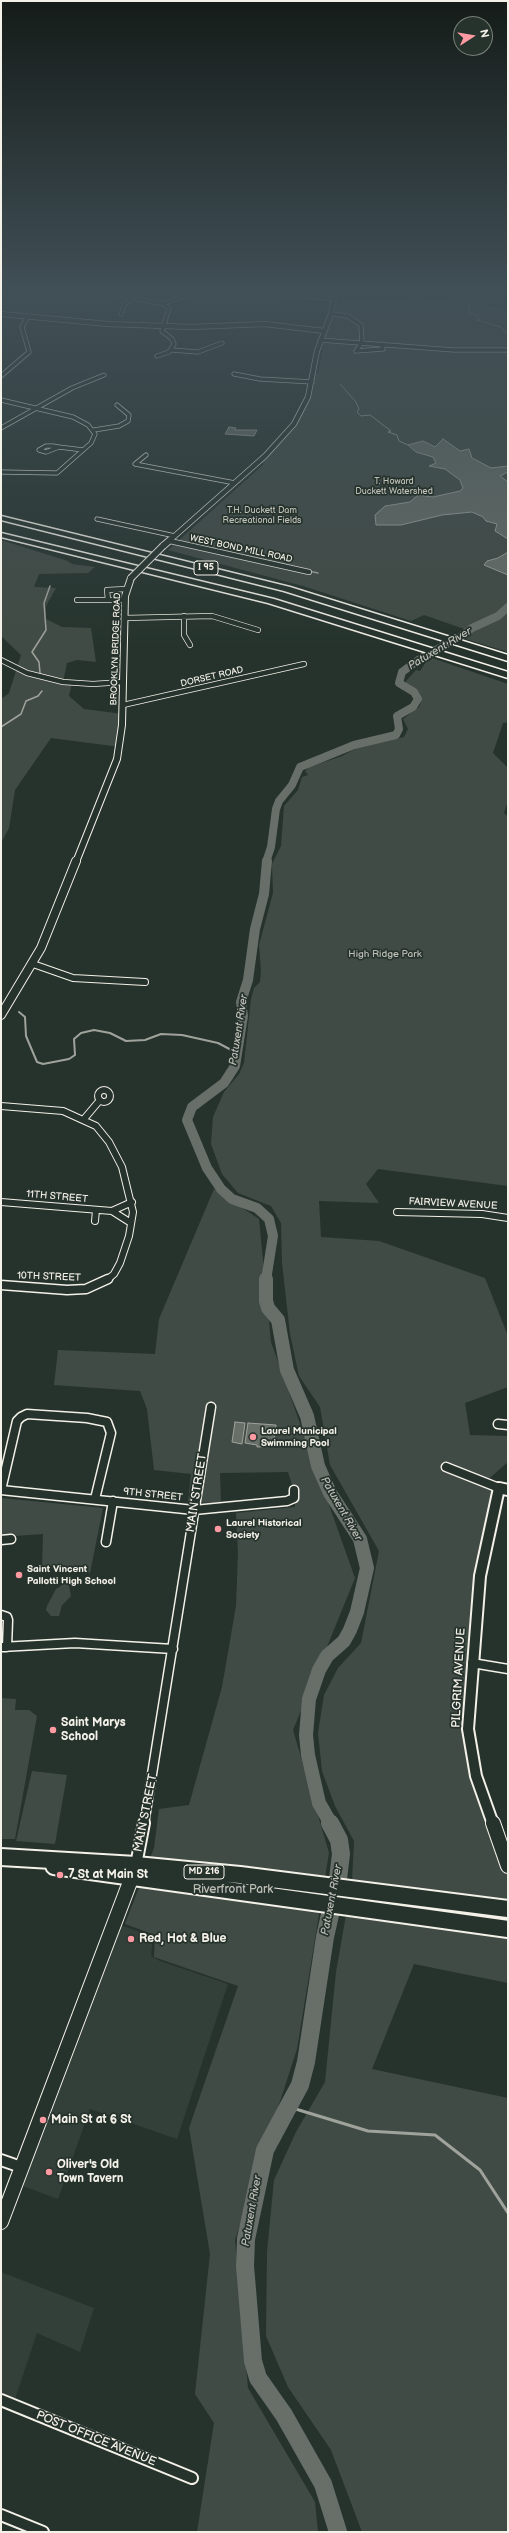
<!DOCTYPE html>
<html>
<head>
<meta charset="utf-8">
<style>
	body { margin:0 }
	#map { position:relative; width:509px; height:2533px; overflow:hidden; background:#26332d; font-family:"Balsamiq Sans",sans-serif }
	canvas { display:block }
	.frame { position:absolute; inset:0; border:2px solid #f4f1e8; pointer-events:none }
	.north { position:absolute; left:453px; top:16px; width:40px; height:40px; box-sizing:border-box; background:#26332d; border:1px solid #787f78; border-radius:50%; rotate:78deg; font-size:11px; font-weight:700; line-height:16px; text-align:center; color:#f4f1e8 }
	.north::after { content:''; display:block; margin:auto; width:14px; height:18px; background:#ff9aa2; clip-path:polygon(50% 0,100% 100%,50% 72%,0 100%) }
</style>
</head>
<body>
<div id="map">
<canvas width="509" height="2533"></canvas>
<div class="frame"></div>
<div class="north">N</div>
</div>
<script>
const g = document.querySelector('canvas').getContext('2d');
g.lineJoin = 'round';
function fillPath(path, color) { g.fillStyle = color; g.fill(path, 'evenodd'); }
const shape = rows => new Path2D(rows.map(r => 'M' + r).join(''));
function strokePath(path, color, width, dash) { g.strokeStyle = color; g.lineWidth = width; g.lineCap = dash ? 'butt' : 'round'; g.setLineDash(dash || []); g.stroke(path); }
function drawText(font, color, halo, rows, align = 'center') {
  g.font = font + ' "Balsamiq Sans",sans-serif'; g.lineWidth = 3.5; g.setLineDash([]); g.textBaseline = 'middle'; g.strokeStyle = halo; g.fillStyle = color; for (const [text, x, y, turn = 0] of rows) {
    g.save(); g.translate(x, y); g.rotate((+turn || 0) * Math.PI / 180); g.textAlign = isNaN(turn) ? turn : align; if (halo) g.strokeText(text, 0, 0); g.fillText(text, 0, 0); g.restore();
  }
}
const built = shape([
	[117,1924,153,1936,151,1956,160,1961,228,1984,177,2139,90,2109,58,2199,23,2186],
	[1,2272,94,2308,80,2352,37,2333,15,2399,1,2393]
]);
const green = shape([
	[421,298,504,307,508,312,508,652,459,637,467,630,424,615,411,621,303,586,168,550,264,464,260,462,273,449,303,410,313,373,318,373,325,338,340,299],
	[1,540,68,561,72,564,95,567,88,573,39,574,34,587,56,588,46,606,46,619,62,627,91,628,96,662,77,660,67,663,63,682,72,683,69,696,84,709,123,714,120,747,51,738,15,790,9,828,1,843,1,699,9,693,21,655,1,636],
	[429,657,508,684,508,722,503,723,493,753,508,768,508,801,504,813,508,817,508,1186,378,1169,366,1184,379,1203,319,1201,321,1237,379,1241,485,1278,508,1336,508,1387,465,1403,470,1435,508,1436,508,1462,484,1483,499,1488,485,1550,470,1752,508,1855,508,1983,414,1964,372,2069,508,2098,508,2532,362,2532,331,2450,288,2387,266,2336,267,2252,274,2180,296,2132,325,2082,336,1972,352,1881,354,1841,335,1806,322,1771,318,1733,324,1695,338,1668,361,1643,379,1551,330,1465,320,1407,299,1376,290,1334,282,1263,281,1223,271,1206,238,1193,222,1174,211,1144,213,1117,224,1092,239,1074,244,1063,251,999,254,988,260,982,261,971,259,945,273,893,272,864,281,846,284,806,298,790,302,777,308,775,305,771,309,767,342,756,357,748,404,737,408,729,403,719,419,707,421,702,415,689,406,685,406,681,416,670,420,671],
	[214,1189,259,1219,271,1342,355,1578,293,1730,329,1853,297,2049,235,2240,248,2388,315,2502,318,2532,197,2532,214,2423,195,2394,210,2254,189,2128,238,1986,154,1957,155,1935,125,1924,154,1848,159,1809,189,1805,222,1687,236,1606,238,1553,236,1513,295,1507,295,1495,288,1472,220,1473,221,1503,188,1502,191,1474,154,1470,147,1409,140,1391,54,1385,58,1350,155,1354,159,1319],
	[1,1498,103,1508,90,1573,70,1567,42,1566,43,1534,1,1537],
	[65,1583,69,1586,71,1596,62,1605,59,1616,51,1616,46,1610,47,1606,56,1589],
	[1,1698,16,1699,15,1710,29,1710,37,1716,15,1839,1,1839],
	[32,1771,67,1775,55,1844,16,1841]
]);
const water = shape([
	[229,427,236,428,235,430,257,430,254,436,225,434,229,427],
	[443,439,460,451,469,449,472,458,491,468,508,466,508,472,500,476,508,482,508,539,495,531,497,524,486,521,483,517,472,512,442,515,401,525,376,525,375,515,385,506,410,502,418,495,433,497,460,491,463,488,460,480,445,469,429,466,436,463,433,457,416,452,408,445,423,441,435,447,443,439],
	[508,552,508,575,484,565,487,561,498,558,508,552],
	[235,1422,245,1423,242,1444,232,1442,235,1422],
	[248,1423,276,1425,273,1446,257,1447,257,1445,245,1443,248,1423]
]);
const streamFar3 = shape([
	[465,301,470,308,468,311,481,318,477,320,501,327,508,335],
	[340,384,356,402,359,409,357,412,361,416,370,415,391,431,388,432,397,435,399,441,408,445]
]);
const streamFar2 = shape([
	[309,571,318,573],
	[40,673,39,662,32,652,46,630,44,603,50,586],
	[1,727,21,714,26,701,38,696,42,691]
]);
const streamFar1 = shape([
	[19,1012,25,1017,26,1036,37,1062,43,1064,69,1059,75,1055,74,1039,81,1033,94,1030,110,1033,126,1041,145,1040,161,1034,182,1035,218,1043,237,1053]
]);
const stream = shape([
	[289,2107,368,2131,435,2135,480,2170,508,2213]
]);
const riverFar3 = shape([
	[266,862,271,847,276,809,279,801,292,785,300,767,354,745,396,735,399,729,397,716,413,707,418,699,414,692,399,683,402,672,424,656,457,639,472,628,498,616,508,607]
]);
const riverFar2 = shape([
	[266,1280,273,1236,269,1219,257,1208,232,1199,221,1189,207,1168,187,1120,192,1107,224,1083,235,1066,243,1016,241,1002,248,980,255,929,264,894,267,861]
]);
const riverFar1 = shape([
	[266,1279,266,1301,268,1308,278,1320,287,1370,307,1416,318,1466,330,1493,360,1539,367,1568,357,1612,350,1630,344,1641,327,1656,319,1670,309,1699,306,1735,308,1755,319,1803,331,1824]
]);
const river = shape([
	[330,1823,339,1840,341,1854,338,1879,325,1937,306,2062,300,2085,265,2150,246,2239,245,2266,253,2361,258,2378,284,2415,323,2484,338,2532]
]);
const minorFar4 = shape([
	[114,294,163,304,169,308,162,331,172,339,174,344,169,352,157,356],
	[284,294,334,299],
	[163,304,188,294],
	[121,314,125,303,140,294],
	[331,314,348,316,361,325,362,343,356,351,383,349,381,344],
	[320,340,454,350,508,350],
	[172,350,198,352,222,343],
	[234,374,260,379,312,382],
	[1,376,29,352,22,327,27,318],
	[1,400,73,417,88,425,95,434,91,443,57,473,1,472],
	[1,428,72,388,104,375],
	[94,430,119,426,128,421,129,415,117,405],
	[46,446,53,446,59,447,46,452,39,450,46,446],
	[59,447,83,450],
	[135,464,235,483],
	[135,464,146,455],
	[97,519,175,536]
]);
const minorFar3 = shape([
	[170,541,309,572],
	[77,600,125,600],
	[108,600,107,590,126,589],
	[184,616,184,635,190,645],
	[124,618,212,616,258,630],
	[1,660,27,673,63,682,93,684,123,682],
	[123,705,304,664]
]);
const minorFar2 = shape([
	[33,964,73,978,145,982],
	'98 1096a6 6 0 1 1 12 0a6 6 0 1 1-12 0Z',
	[1,1106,63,1111,96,1126,109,1142,122,1167,133,1212,129,1236,120,1263,114,1274,107,1280],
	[84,1119,100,1100],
	[1,1202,112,1211,131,1223],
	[112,1211,132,1202],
	[397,1212,482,1214,508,1218],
	[95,1221,96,1210]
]);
const minorFar1 = shape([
	[1,1285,67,1290,86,1289,108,1279],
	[498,1424,508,1425],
	[446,1467,499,1488],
	[1,1490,194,1510,287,1501,294,1498,294,1490],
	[1,1490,17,1421,21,1417,27,1414,87,1418,107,1422,111,1433,95,1499],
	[1,1540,11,1539],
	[106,1542,113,1501],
	[1,1615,7,1617,8,1620,7,1647],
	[1,1647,75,1643,173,1649],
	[472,1663,508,1669],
	[144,1824,211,1407]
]);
const minor = shape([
	[136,1865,144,1823],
	[1,2160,21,2167],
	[1,2400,192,2478],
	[1,2515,43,2532]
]);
const tertiaryFar4 = shape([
	[1,314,108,324,192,327,265,324,324,331],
	[169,541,265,456,294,424,308,397,317,351,331,314,335,294]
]);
const tertiaryFar3 = shape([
	[163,546,170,540],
	[76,862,117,759,122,725,125,596,131,578]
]);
const tertiaryFar2 = shape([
	[1,1015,41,948,76,861]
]);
const tertiaryFar1 = shape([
	[493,1824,476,1776,468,1729,480,1576,499,1488,508,1490]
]);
const tertiary = shape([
	[493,1823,508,1866],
	[1,2222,133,1874]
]);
const primary = shape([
	[1,1857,136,1865,240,1875,508,1909],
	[54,1866,508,1929]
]);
const motorway = shape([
	[1,516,290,587,508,655,508,661,284,591,1,520,1,516],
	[1,533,274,599,508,672,508,678,268,603,1,537,1,533]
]);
const tertiaryBridge = shape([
	[131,578,163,546]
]);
const markers = [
	[253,1437,4,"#ff9aa2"],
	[218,1529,4,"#ff9aa2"],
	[19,1575,4,"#ff9aa2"],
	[53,1730,4,"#ff9aa2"],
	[60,1875,4,"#ff9aa2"],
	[131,1939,4,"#ff9aa2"],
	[43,2120,4,"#ff9aa2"],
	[49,2172,4,"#ff9aa2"]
];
const farParknames = [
	["T. Howard",394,482],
	["Duckett Watershed",394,492],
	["T.H. Duckett Dam",262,511],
	["Recreational Fields",262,521]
];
const farStreetnames = [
	["WEST BOND MILL ROAD",241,549,12],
	["BROOKLYN BRIDGE ROAD",116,649,-88],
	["DORSET ROAD",212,677,-13]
];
const shields = [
	[206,568,24],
	[204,1872,40]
];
const shieldNames = [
	["I 95",206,568],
	["MD 216",204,1872]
];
const parkNames = [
	["High Ridge Park",385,954]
];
const streetNames = [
	["11TH STREET",57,1197,5],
	["FAIRVIEW AVENUE",453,1204,3],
	["10TH STREET",49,1277,2],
	["9TH STREET",153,1495,6]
];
const poiNames = [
	["Laurel Municipal",261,1431],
	["Swimming Pool",261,1443],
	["Laurel Historical",226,1523],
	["Society",226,1535],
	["Saint Vincent",27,1569],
	["Pallotti High School",27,1581]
];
const waterNames = [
	["Patuxent River",440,649,-31],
	["Patuxent River",239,1030,-81],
	["Patuxent River",341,1509,60],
	["Patuxent River",332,1900,-79],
	["Patuxent River",252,2211,-80]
];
const nearStreetnames = [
	["MAIN STREET",197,1493,-81],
	["PILGRIM AVENUE",459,1678,-87],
	["MAIN STREET",146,1813,-79],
	["POST OFFICE AVENUE",96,2439,22]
];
const nearPoinames = [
	["Saint Marys",61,1723],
	["School",61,1737],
	["7 St at Main St",68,1875],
	["Red, Hot & Blue",139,1939],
	["Main St at 6 St",51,2120],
	["Oliver's Old",57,2165],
	["Town Tavern",57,2179]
];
const nearParknames = [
	["Riverfront Park",233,1890]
];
fillPath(built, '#333f39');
fillPath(green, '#414b45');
fillPath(water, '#676f68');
strokePath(water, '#9fa39b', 1);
strokePath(streamFar3, '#9fa39b', 1);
strokePath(streamFar2, '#9fa39b', 1.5);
strokePath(streamFar1, '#9fa39b', 2);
strokePath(stream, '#9fa39b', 3);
strokePath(riverFar3, '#676f68', 8);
strokePath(riverFar2, '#676f68', 10);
strokePath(riverFar1, '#676f68', 14);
strokePath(river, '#676f68', 18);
strokePath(minorFar4, '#f4f1e8', 5);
strokePath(minorFar3, '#f4f1e8', 6);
strokePath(minorFar2, '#f4f1e8', 8);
strokePath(minorFar1, '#f4f1e8', 11);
strokePath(minor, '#f4f1e8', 14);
strokePath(tertiaryFar4, '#f4f1e8', 6);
strokePath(tertiaryFar3, '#f4f1e8', 8);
strokePath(tertiaryFar2, '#f4f1e8', 10);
strokePath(tertiaryFar1, '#f4f1e8', 14);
strokePath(tertiary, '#f4f1e8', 16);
strokePath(primary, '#f4f1e8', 20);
strokePath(motorway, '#f4f1e8', 3);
strokePath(minorFar4, '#26332d', 3.5);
strokePath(minorFar3, '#26332d', 4.5);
strokePath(minorFar2, '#26332d', 6);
strokePath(minorFar1, '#26332d', 8);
strokePath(minor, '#26332d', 10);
strokePath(tertiaryFar4, '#26332d', 4.5);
strokePath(tertiaryFar3, '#26332d', 6);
strokePath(tertiaryFar2, '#26332d', 8);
strokePath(tertiaryFar1, '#26332d', 10);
strokePath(tertiary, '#26332d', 14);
strokePath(primary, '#26332d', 16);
fillPath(motorway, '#26332d');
strokePath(tertiaryBridge, '#f4f1e8', 8, []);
strokePath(tertiaryBridge, '#26332d', 6);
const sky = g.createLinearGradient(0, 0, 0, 648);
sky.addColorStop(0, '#151c19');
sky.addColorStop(0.45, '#415057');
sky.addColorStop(1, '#41505700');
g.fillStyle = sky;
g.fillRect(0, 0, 509, 648);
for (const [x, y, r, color] of markers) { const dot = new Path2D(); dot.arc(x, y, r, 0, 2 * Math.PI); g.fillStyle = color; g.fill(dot); strokePath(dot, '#26332d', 1.5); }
drawText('9px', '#bebfb7', '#26332d', farParknames);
drawText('9px', '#f4f1e8', '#26332d', farStreetnames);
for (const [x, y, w] of shields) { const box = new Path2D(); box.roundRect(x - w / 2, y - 7, w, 14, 3); g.fillStyle = '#26332d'; g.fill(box); strokePath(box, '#f4f1e8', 1); }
drawText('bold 9px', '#f4f1e8', null, shieldNames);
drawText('10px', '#bebfb7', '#26332d', parkNames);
drawText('10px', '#f4f1e8', '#26332d', streetNames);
drawText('bold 10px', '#f4f1e8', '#26332d', poiNames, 'left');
drawText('italic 11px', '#bcbdb5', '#26332d', waterNames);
drawText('12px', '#f4f1e8', '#26332d', nearStreetnames);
drawText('bold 12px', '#f4f1e8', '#26332d', nearPoinames, 'left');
drawText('12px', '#bebfb7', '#26332d', nearParknames);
</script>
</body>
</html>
